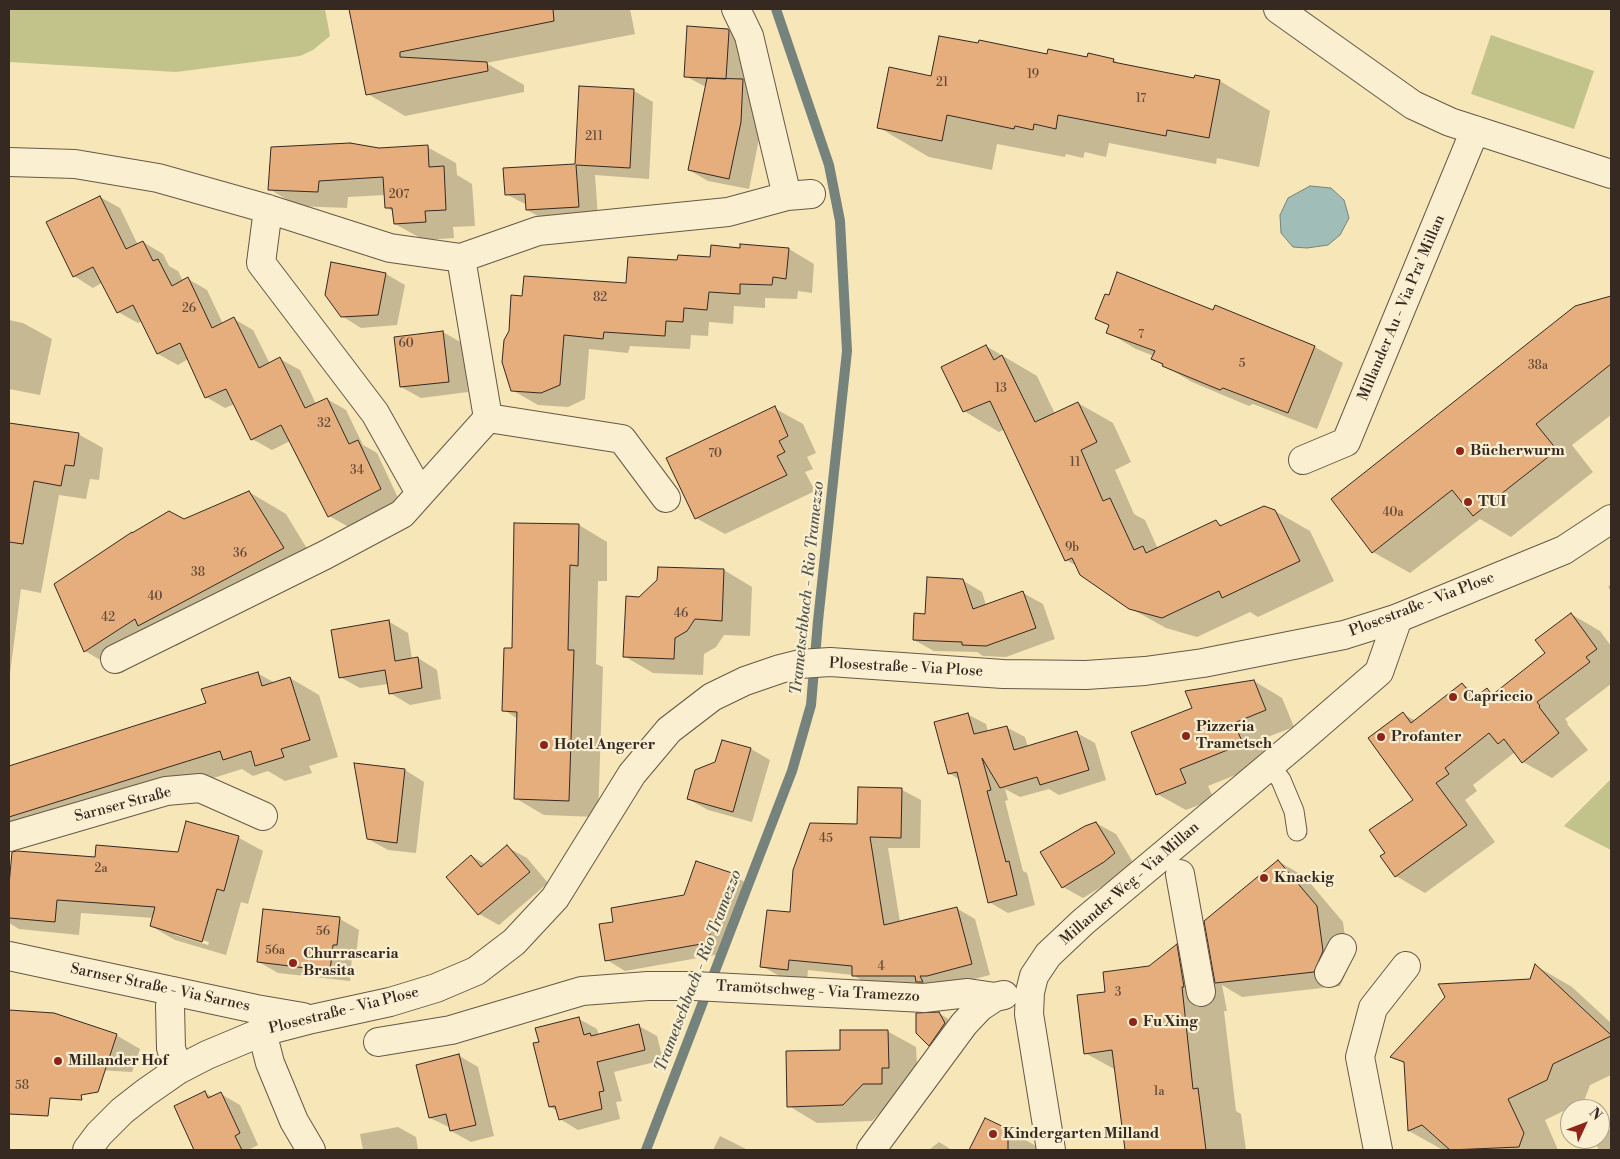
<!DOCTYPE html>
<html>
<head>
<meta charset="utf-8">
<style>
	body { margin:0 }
	#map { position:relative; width:1620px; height:1159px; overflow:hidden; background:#f7e6b7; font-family:"Libre Bodoni",serif }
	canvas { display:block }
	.frame { position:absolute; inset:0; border:10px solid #352922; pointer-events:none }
	.north { position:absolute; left:1560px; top:1099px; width:50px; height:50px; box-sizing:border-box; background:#faefd0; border:1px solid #aba08a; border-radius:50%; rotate:47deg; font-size:14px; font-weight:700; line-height:20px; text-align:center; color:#352922 }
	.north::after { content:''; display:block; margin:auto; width:18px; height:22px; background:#8f2418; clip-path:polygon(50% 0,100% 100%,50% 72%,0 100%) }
</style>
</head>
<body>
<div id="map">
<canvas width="1620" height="1159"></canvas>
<div class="frame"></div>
<div class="north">N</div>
</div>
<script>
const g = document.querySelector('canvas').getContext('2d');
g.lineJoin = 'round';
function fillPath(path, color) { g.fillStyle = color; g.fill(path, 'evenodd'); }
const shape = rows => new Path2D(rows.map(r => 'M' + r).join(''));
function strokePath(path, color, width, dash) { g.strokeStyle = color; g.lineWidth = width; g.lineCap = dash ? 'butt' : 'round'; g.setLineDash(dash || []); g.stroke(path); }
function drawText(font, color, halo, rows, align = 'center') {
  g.font = font + ' "Libre Bodoni",serif'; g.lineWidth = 4.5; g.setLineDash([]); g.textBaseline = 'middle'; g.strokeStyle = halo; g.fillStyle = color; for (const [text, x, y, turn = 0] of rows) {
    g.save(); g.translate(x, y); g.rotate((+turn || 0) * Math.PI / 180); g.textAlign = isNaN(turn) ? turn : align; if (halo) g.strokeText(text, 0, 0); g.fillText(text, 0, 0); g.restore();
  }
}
const green = shape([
	[9,9,325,9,330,36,313,50,300,56,176,72,9,62],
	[1491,35,1594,71,1574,129,1471,94],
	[1611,779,1611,850,1564,826]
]);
const water = shape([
	[1310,186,1331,188,1344,200,1349,218,1340,235,1328,245,1307,248,1293,247,1281,233,1280,215,1288,198,1310,186]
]);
const shadow = shape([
	[351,9,630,9,635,34,486,63,524,85,524,92,405,116,368,94],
	[728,30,748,41,746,82,762,92,760,134,749,189,708,181,689,170,706,87,685,76],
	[1048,55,1113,60,1123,65,1195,79,1196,77,1220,81,1270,111,1259,167,1217,158,1216,164,1109,143,1106,157,1085,152,1083,158,1066,154,1065,157,997,144,992,170,929,157,878,127,932,77],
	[581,87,634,91,653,102,649,179,595,175,598,218,547,221,527,210,527,205,506,194,504,170,576,165],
	[427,147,456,163,457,175,472,184,475,226,453,227,454,238,424,240,395,224,394,212,386,207,385,195,348,197,347,208,298,206,269,189,378,150],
	[100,197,120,208,138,245,143,242,163,254,169,266,178,271,183,281,188,279,207,290,223,324,234,319,253,330,270,364,280,359,300,370,316,404,327,399,346,410,363,445,377,453,399,500,349,527,329,516,290,441,272,450,252,439,235,404,225,408,206,397,188,359,178,365,158,354,142,321,138,323,118,312,103,282,93,288,74,276],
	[741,249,789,249,814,264,812,293,798,291,797,299,765,298,765,308,734,306,733,324,709,322,708,336,691,335,690,349,630,346,628,353,589,349,585,399,568,407,538,405,512,390,523,297,628,285,678,262,711,258],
	[386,274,405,285,397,325,361,328,342,316],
	[1109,297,1214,311,1216,307,1315,347,1343,363,1317,429,1253,404,1249,406,1192,382,1153,359,1154,356,1136,349,1107,332,1110,326,1096,319],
	[1611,297,1611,415,1572,445,1593,472,1511,537,1480,519,1410,573,1373,552,1575,307],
	[9,320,23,323,52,339,40,395,9,389],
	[443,332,462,343,468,392,421,398,401,387],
	[986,346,1037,376,1055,414,1078,403,1113,423,1131,462,1115,470,1134,514,1145,520,1158,549,1216,522,1224,526,1275,511,1310,531,1334,581,1258,617,1250,612,1197,637,1166,628,1130,608,1077,566,1066,560,1005,429,999,432,964,411],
	[774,408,803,424,816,453,807,457,813,469,805,472,815,491,725,534,696,518],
	[9,424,78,434,103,448,99,480,90,479,86,499,59,495,41,593,21,589,9,681],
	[249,492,286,514,320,570,176,646,168,642,122,673,85,651,184,521],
	[579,525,607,542,607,581,598,581,596,664,603,667,598,817,544,815,515,798,518,719,504,710,513,650],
	[724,570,752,587,750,636,724,635,716,647,704,654,703,675,653,673,624,656,639,598],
	[962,580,982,592,986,605,1023,593,1043,604,1055,639,1006,657,983,656,977,652,934,651,914,640],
	[1611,584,1611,591,1608,587],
	[1571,614,1600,631,1611,646,1611,684,1565,719,1568,723,1567,724,1588,750,1552,778,1523,762,1514,753,1473,785,1477,791,1465,800,1495,842,1425,893,1396,876,1387,853,1414,800,1403,714,1416,721,1462,684,1480,695,1487,690,1495,694,1547,653],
	[388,621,408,633,412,659,418,658,437,670,441,699,410,705,390,693,388,684,360,688,340,677],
	[257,673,275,683,290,678,319,695,338,757,309,766,312,773,285,781,268,771,253,776,242,769,32,835,9,822,9,767,207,704],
	[1254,681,1282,698,1294,727,1262,739,1269,756,1263,764,1208,786,1214,799,1186,810,1157,794,1194,709],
	[967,714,986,724,988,732,1006,727,1025,737,1028,747,1077,733,1095,743,1106,780,1059,795,1049,789,1020,797,1005,789,1008,800,1005,801,1023,871,1027,873,1035,905,1008,913,989,902,960,780,949,773],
	[722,741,751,749,770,760,752,822,708,810,688,799,716,762],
	[405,770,424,782,416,853,388,850,368,839],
	[859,789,902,790,921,800,920,848,888,848,900,922,956,908,975,919,990,975,946,986,872,987,853,975,808,970,807,980,781,977,762,966,791,914,858,826],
	[187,823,239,838,263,851,248,904,241,902,226,955,175,940,151,926,154,918,81,913,79,935,19,929,9,923,9,879,96,859,179,853],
	[175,933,209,942,208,945,175,935],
	[1096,823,1116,834,1134,864,1124,873,1083,898,1063,887],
	[507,847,527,858,548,883,499,925,479,914,447,877,472,856,486,865],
	[1278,861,1305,877,1343,922,1349,966,1340,986,1242,997,1222,985,1227,1011,1224,1011,1236,1111,1241,1114,1246,1150,1126,1150,1116,1070,1085,1053,1107,993,1150,968,1177,946,1214,967],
	[697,862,732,875,750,885,726,953,625,971,607,960,614,923,685,896],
	[264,910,340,919,359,930,356,956,352,956,350,981,278,973,259,962],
	[1536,966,1572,987,1611,1023,1611,1075,1590,1085,1584,1101,1545,1120,1558,1150,1443,1150,1409,1131,1406,1064,1392,1057,1531,980],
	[9,1012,54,1014,116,1035,140,1049,132,1072,9,1065],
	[939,1013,948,1019,954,1029,939,1050,929,1045],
	[579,1019,597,1029,599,1036,639,1026,657,1036,663,1060,614,1072,622,1101,616,1102,620,1119,578,1130,560,1119,558,1111,550,1107,540,1042],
	[887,1031,916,1047,918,1083,892,1100,872,1121,817,1123,789,1106,841,1051],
	[458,1055,478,1067,494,1136,471,1142,451,1131,451,1128,430,1118],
	[205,1093,213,1097,221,1094,240,1105,258,1145,248,1150,195,1150,175,1106],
	[986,1120,1008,1130,1043,1150,970,1150],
	[398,1127,416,1137,418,1150,363,1150,360,1134],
	[1611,1129,1611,1150,1599,1150,1593,1139,1600,1139,1600,1135],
	[720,1136,748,1150,713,1150],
	[939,1142,952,1150,929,1150]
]);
const stream = shape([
	[646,1150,792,771,811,705,818,621,847,351,840,221,829,165,776,9]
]);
const building = shape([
	[349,9,553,9,554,21,400,52,400,57,487,62,488,71,366,95,349,9],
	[687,26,728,29,729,31,726,79,684,77,687,26],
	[939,36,978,43,979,40,1047,54,1048,49,1087,57,1088,53,1114,59,1113,62,1194,78,1195,75,1220,80,1209,138,1167,130,1166,136,1058,115,1056,129,1034,124,1033,130,1015,126,1014,129,947,115,942,141,877,128,889,67,931,76,939,36],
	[707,78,743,79,741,122,729,179,688,170,707,78],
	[579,86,634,89,630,168,576,165,579,207,526,210,525,194,505,195,503,168,575,164,579,86],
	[350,143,379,148,428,145,429,167,444,166,446,210,425,211,426,222,394,224,392,208,385,208,383,177,319,181,318,192,268,190,271,147,350,143],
	[100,196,126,249,143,241,153,261,158,259,172,286,188,277,212,328,234,317,259,368,280,357,305,408,327,398,349,444,358,440,381,489,328,517,281,425,251,440,226,389,205,398,180,343,157,354,133,305,117,313,93,267,73,277,46,222,100,196],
	[740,244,789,248,786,279,773,277,772,285,740,284,740,294,709,292,707,310,684,308,683,322,666,321,665,336,604,332,603,339,564,335,560,385,541,393,511,391,502,362,504,340,509,331,511,295,522,296,524,276,626,283,628,257,677,260,678,255,710,257,711,245,740,248,740,244],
	[331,262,386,273,378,315,341,317,325,295,331,262],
	[1117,272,1213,310,1215,305,1315,346,1288,413,1223,388,1220,390,1162,366,1163,364,1151,359,1155,351,1106,333,1109,325,1095,319,1105,294,1109,295,1117,272],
	[1611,296,1611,364,1536,424,1557,450,1473,516,1452,490,1372,553,1331,499,1575,306,1611,296],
	[443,331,449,382,400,387,394,337,443,331],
	[986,345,994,360,1002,355,1035,422,1078,402,1097,442,1081,450,1103,501,1110,498,1134,550,1143,546,1146,553,1216,520,1220,526,1264,506,1275,510,1300,561,1222,598,1219,591,1162,618,1129,609,1080,575,1072,558,1065,561,990,401,963,412,941,367,986,345],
	[775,406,788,436,779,441,785,452,777,456,787,475,695,519,666,458,775,406],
	[9,423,79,433,74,466,65,465,61,486,34,481,23,544,9,542,9,423],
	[249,491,284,548,138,626,135,619,84,652,54,584,132,532,132,533,169,511,184,519,249,491],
	[514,523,579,524,578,566,570,565,568,650,574,650,569,801,514,799,517,712,502,711,504,648,512,648,514,523],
	[658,567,724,569,722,621,695,619,687,631,675,638,674,659,623,657,626,596,639,597,657,580,658,567],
	[927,577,963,579,973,609,1023,591,1036,628,986,646,962,645,962,642,913,640,914,613,925,614,927,577],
	[1571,613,1597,649,1586,657,1590,662,1537,702,1540,706,1539,707,1559,733,1522,763,1504,739,1498,744,1489,733,1445,768,1449,774,1436,783,1467,825,1395,877,1380,856,1385,853,1369,830,1413,800,1368,738,1403,712,1411,723,1462,683,1474,698,1487,688,1492,695,1545,653,1535,640,1571,613],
	[389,620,395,661,418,657,422,688,389,694,385,670,339,678,331,630,389,620],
	[258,672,262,686,290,677,310,740,281,749,284,757,255,766,251,751,223,760,220,751,9,817,9,766,206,703,201,689,258,672],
	[1254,680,1266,710,1234,723,1241,739,1233,742,1235,747,1180,769,1186,783,1156,795,1131,732,1192,708,1185,691,1254,680],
	[968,713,974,734,1007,726,1014,750,1077,731,1089,770,1040,785,1037,777,1000,788,982,758,991,790,987,791,1006,862,1009,861,1017,895,988,903,957,772,948,774,934,722,968,713],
	[722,740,751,748,733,812,687,799,695,770,715,762,722,740],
	[354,763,405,769,397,843,367,839,354,763],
	[858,787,902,788,901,838,870,837,884,925,957,907,972,964,927,976,920,976,923,982,916,982,915,976,852,976,852,966,789,960,788,970,760,967,767,910,790,912,793,870,810,823,857,824,858,787],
	[186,821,239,836,224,891,217,889,202,942,150,926,155,907,57,900,55,922,9,918,9,885,12,852,17,851,95,857,96,845,178,852,186,821],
	[1096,822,1115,853,1104,862,1062,888,1040,852,1085,826,1096,822],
	[507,845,530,872,478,915,446,877,471,855,481,867,507,845],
	[1278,860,1317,906,1323,951,1314,972,1215,983,1204,921,1278,860],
	[696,861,732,873,707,943,605,961,599,924,613,922,611,908,684,895,696,861],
	[263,909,340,917,337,945,333,945,330,971,257,962,263,909],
	[1177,944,1184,987,1182,987,1193,1089,1198,1088,1206,1150,1125,1150,1112,1050,1084,1054,1077,995,1105,992,1103,972,1149,966,1177,944],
	[1535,964,1611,1035,1611,1036,1553,1064,1547,1080,1508,1099,1524,1133,1519,1147,1450,1150,1422,1125,1408,1131,1404,1062,1390,1057,1445,997,1438,984,1530,979,1535,964],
	[9,1010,54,1013,117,1034,98,1092,81,1095,82,1100,50,1098,48,1116,9,1114,9,1010],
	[939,1012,945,1023,929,1046,916,1033,916,1013,939,1012],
	[579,1017,584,1035,590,1033,591,1036,639,1024,645,1050,597,1062,604,1091,599,1092,602,1109,559,1120,555,1106,549,1107,533,1043,539,1042,535,1028,579,1017],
	[840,1030,888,1030,889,1068,882,1068,882,1084,863,1084,843,1105,787,1107,786,1051,840,1050,840,1030],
	[459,1054,476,1125,450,1131,446,1114,429,1118,416,1065,459,1054],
	[205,1091,208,1098,221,1092,240,1133,235,1136,242,1150,194,1150,174,1106,205,1091],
	[985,1118,1008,1129,1008,1150,969,1150,985,1118]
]);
const service = shape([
	[1270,766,1281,780,1294,811,1297,831]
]);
const pedestrian = shape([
	[1180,874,1201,992],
	[1329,973,1342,948],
	[1378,1150,1360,1057,1373,1008,1406,966]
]);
const minor = shape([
	[736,9,749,36,787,196],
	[1278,9,1413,105,1450,122,1611,174],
	[9,162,75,164,158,178,268,209,390,248,461,258,538,231,728,212,787,196,811,194],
	[268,209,261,263,375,413,420,493],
	[488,418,622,439,666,498],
	[1303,460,1346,442,1475,130],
	[115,659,325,555,402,514,488,418,461,258],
	[9,837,166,791,200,788,263,816],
	[262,1032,270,1063,294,1121,311,1150],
	[378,1042,451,1030,582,991,648,986,694,986,924,998,968,993,995,997],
	[871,1150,964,1024,980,1007,995,997,1004,995],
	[1051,1150,1029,1014,1030,992,1034,976,1048,955,1083,922,1298,742,1379,672,1398,618]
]);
const tertiary = shape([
	[9,956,256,1009,303,1017],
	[173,991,170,1006,171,1048,178,1070],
	[87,1150,99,1134,122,1111,145,1093,178,1070,207,1055,262,1032,312,1019,390,1002,436,988,476,971,514,942,555,898,632,774,669,730,712,697,745,681,780,669,800,664,830,662,1003,674,1086,675,1145,671,1203,663,1344,635,1398,618,1564,550,1611,519]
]);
const markers = [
	[1460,451,5,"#8f2418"],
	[1468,502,5,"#8f2418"],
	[1453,697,5,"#8f2418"],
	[1186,736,5,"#8f2418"],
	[1381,737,5,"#8f2418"],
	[544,745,5,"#8f2418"],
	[1264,878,5,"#8f2418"],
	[293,963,5,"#8f2418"],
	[1133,1022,5,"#8f2418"],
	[58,1061,5,"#8f2418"],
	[993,1134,5,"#8f2418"]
];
const numberNames = [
	["19",1033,75],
	["21",942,83],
	["17",1141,99],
	["211",594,137],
	["207",399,195],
	["82",600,298],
	["26",189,309],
	["7",1141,335],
	["60",406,344],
	["5",1242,364],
	["38a",1538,366],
	["13",1001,389],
	["32",324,424],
	["70",715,454],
	["11",1075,463],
	["34",357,471],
	["40a",1393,513],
	["9b",1072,548],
	["36",240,554],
	["38",198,573],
	["40",155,597],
	["46",681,614],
	["42",108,618],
	["45",826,839],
	["2a",101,869],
	["56",323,932],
	["56a",275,951],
	["4",881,967],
	["3",1118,993],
	["58",22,1086],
	["1a",1159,1092]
];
const streetNames = [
	["Millander Au - Via Pra' Millan",1402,308,-67],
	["Plosestraße - Via Plose",1422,605,-21],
	["Plosestraße - Via Plose",906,668,3],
	["Sarnser Straße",123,805,-15],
	["Millander Weg - Via Millan",1130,884,-41],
	["Sarnser Straße - Via Sarnes",160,988,12],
	["Tramötschweg - Via Tramezzo",818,992,3],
	["Plosestraße - Via Plose",344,1011,-14]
];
const poiNames = [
	["Bücherwurm",1470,451],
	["TUI",1478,502],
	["Capriccio",1463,697],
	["Pizzeria",1196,727],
	["Trametsch",1196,744],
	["Profanter",1391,737],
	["Hotel Angerer",554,745],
	["Knackig",1274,878],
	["Churrascaria",303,954],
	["Brasita",303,971],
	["Fu Xing",1143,1022],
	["Millander Hof",68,1061],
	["Kindergarten Milland",1003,1134]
];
const waterNames = [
	["Trametschbach - Rio Tramezzo",808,588,-84],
	["Trametschbach - Rio Tramezzo",699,971,-69]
];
fillPath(green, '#c2c38a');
fillPath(water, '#a1bdb8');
strokePath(water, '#76827c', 1);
fillPath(shadow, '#0003');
strokePath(stream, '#76827c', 10);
fillPath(building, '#e6ad7d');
strokePath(building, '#352922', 1);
strokePath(service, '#665847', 21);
strokePath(pedestrian, '#665847', 30);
strokePath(minor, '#665847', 30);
strokePath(tertiary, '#665847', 30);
strokePath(service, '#faefd0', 19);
strokePath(pedestrian, '#faefd0', 28);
strokePath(minor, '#faefd0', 28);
strokePath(tertiary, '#faefd0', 28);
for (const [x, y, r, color] of markers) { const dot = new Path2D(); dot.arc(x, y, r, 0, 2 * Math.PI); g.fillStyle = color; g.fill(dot); strokePath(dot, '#faefd0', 2); }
drawText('12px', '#614a39', null, numberNames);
drawText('15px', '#352922', '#faefd0', streetNames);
drawText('bold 15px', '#352922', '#faefd0', poiNames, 'left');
drawText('italic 16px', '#55554f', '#faefd0', waterNames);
</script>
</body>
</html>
